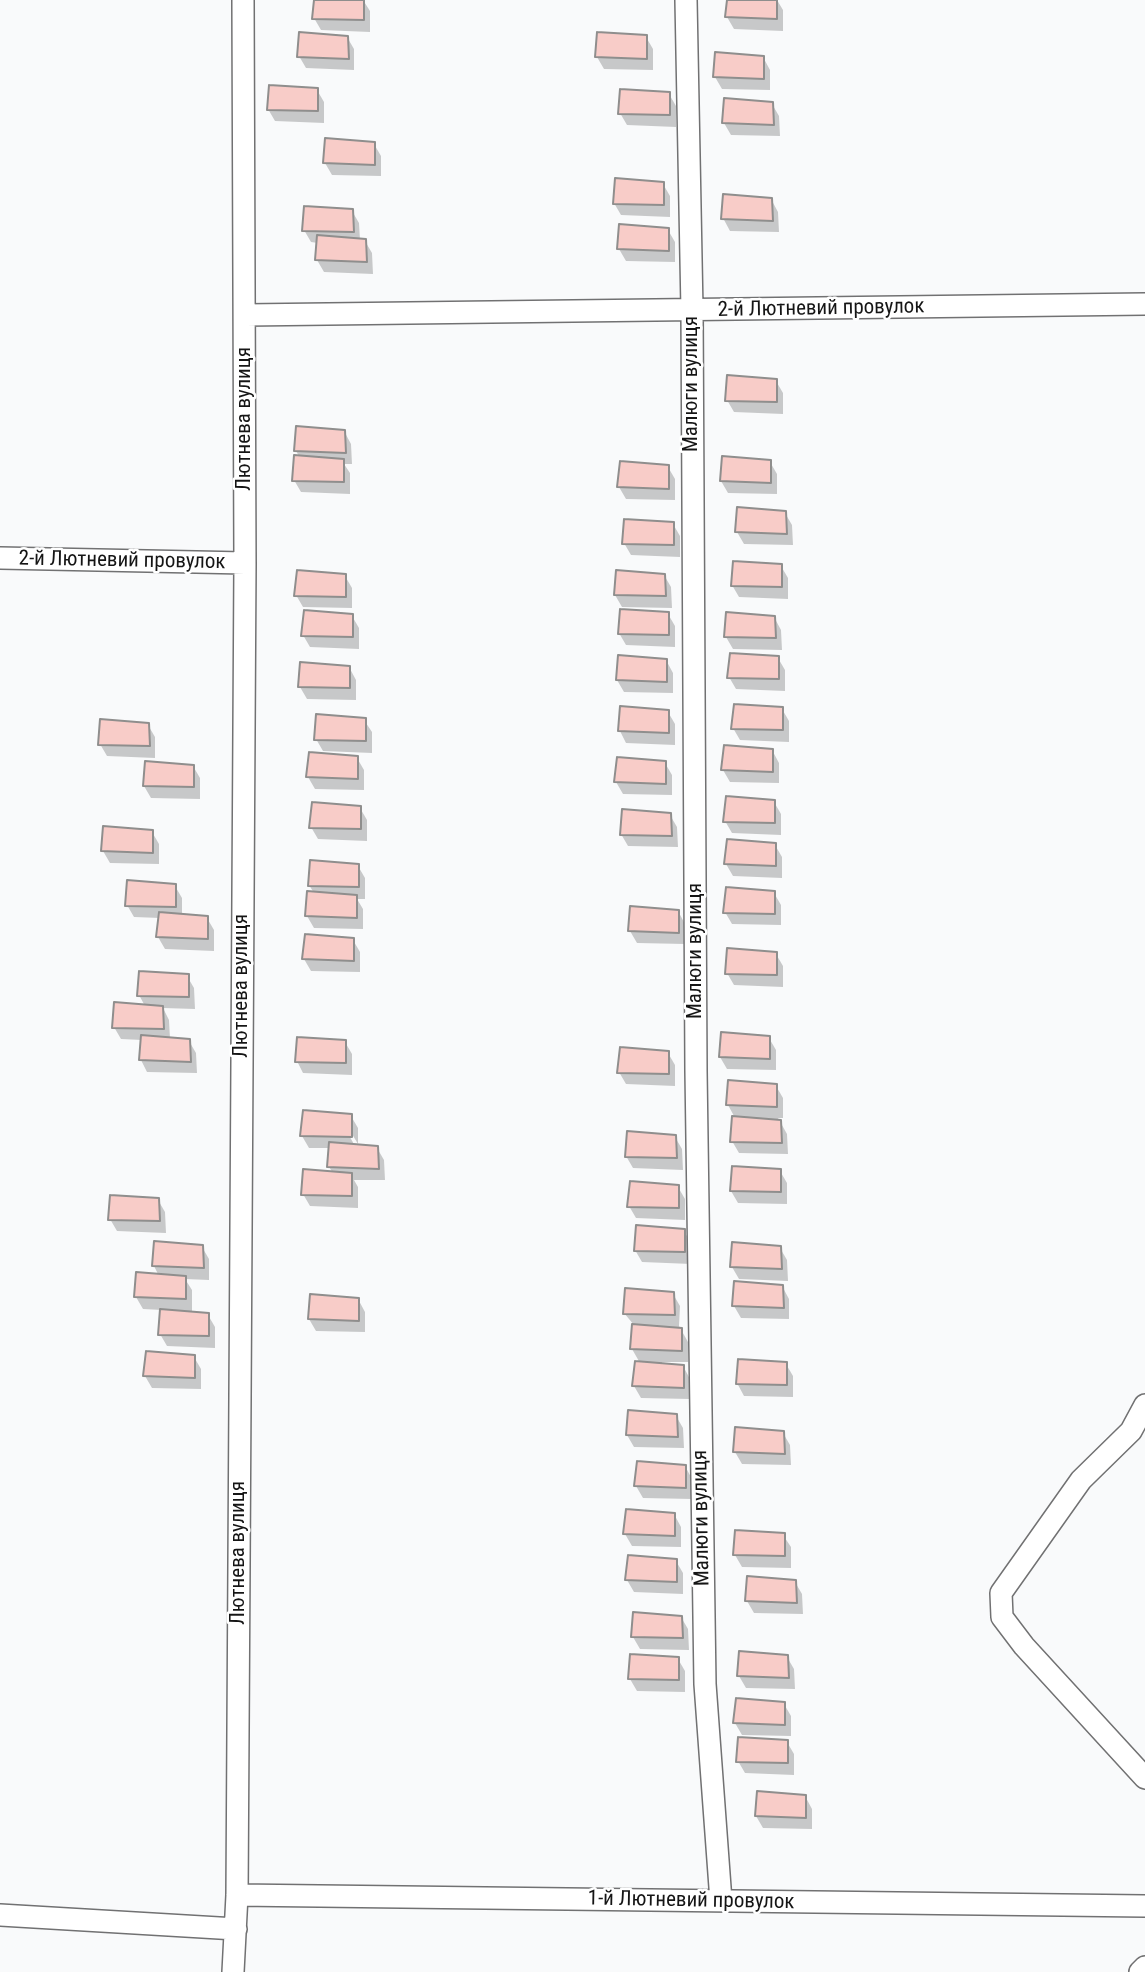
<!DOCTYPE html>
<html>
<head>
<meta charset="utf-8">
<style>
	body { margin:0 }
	canvas { display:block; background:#f9fafb }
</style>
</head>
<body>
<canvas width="1145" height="1972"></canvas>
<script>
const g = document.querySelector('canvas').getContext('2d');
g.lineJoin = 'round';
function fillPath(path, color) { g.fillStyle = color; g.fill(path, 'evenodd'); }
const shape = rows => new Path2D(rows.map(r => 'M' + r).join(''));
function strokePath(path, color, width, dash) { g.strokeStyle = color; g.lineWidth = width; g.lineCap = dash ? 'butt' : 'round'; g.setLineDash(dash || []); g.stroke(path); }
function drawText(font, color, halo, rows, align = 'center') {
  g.font = font + ' "Roboto Condensed",sans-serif'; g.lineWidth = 5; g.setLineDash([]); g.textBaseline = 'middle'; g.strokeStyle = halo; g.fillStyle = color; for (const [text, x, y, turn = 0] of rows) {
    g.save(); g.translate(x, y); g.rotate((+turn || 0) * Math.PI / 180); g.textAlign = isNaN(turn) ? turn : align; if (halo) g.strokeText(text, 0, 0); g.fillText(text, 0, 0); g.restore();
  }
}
const shadow = shape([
	[316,0,363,0,370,11,370,32,321,30,314,18],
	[728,0,777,0,783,10,783,31,734,29,727,17],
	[347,37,354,49,354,70,306,68,299,56],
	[646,37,653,49,653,70,604,69,597,57],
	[763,57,770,70,770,90,722,89,715,77],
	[317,90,324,102,324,123,275,121,268,109],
	[669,94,676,106,676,127,627,125,620,113],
	[772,104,779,116,780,136,731,135,724,123],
	[374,144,381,156,381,176,332,175,325,163],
	[663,184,670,196,670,217,621,215,614,203],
	[771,199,778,212,779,232,730,231,723,218],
	[352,211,359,223,360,240,365,241,372,253,373,274,324,272,317,260,318,243,311,242,304,230],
	[668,230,675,242,675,262,626,261,619,249],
	[776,381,783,393,783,414,734,412,727,400],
	[344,431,351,444,352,464,344,464,350,473,350,494,301,492,294,480,300,458,296,451],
	[770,462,777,474,777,494,728,493,721,481],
	[668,467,675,479,675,500,626,499,619,487],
	[785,513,792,525,793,545,744,544,737,532],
	[673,524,680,536,680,557,631,555,624,543],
	[781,566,788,578,788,599,739,597,732,585],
	[664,575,671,587,672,608,622,607,615,595],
	[345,576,352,588,352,608,303,607,296,595],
	[668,614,675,626,675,647,626,645,619,633],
	[352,616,359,628,359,649,310,647,303,635],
	[774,617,781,630,782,650,733,649,726,637],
	[778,658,785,670,785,691,736,689,729,677],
	[666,660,673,673,673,693,624,692,617,680],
	[349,667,356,680,356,700,307,699,300,687],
	[621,708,668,712,675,724,675,745,626,743,620,731],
	[782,709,789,721,789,742,740,740,733,728],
	[364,720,372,732,372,753,323,751,316,739],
	[148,725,155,737,155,758,107,756,100,744],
	[772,750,779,763,779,783,730,782,723,770],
	[357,758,364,770,364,790,315,789,308,777],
	[665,763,672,775,672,795,623,794,616,782],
	[193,766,200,778,200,799,151,798,144,786],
	[774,802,781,814,781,835,732,833,725,821],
	[360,808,367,820,367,841,318,839,311,827],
	[670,815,677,827,678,847,628,846,621,834],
	[152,832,159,844,159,864,110,863,103,851],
	[775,845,782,857,782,878,733,876,726,864],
	[358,866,365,878,365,899,357,899,363,909,363,929,314,928,307,916,314,893,309,885],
	[175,886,182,898,182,916,207,918,214,930,214,951,165,949,158,937,160,918,134,917,127,905],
	[774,893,781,905,781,925,732,924,725,912],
	[678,911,685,924,685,944,637,943,630,931],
	[353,940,360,952,360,972,311,971,304,959],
	[776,954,783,966,783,987,734,985,727,973],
	[187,976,194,988,195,1009,163,1008,169,1020,170,1039,189,1041,196,1053,197,1073,147,1072,141,1060,142,1040,121,1039,114,1027,145,1006,139,995],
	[769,1038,776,1050,776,1070,727,1069,720,1057],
	[345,1042,352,1054,352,1075,303,1073,297,1061],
	[668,1053,675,1065,675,1086,626,1084,619,1072],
	[776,1086,783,1098,783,1118,778,1118,787,1134,788,1154,739,1153,732,1141,734,1116,728,1105],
	[351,1116,358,1128,358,1144,349,1129,346,1130,355,1146,377,1148,384,1160,385,1180,354,1180,358,1187,358,1208,310,1206,303,1194,333,1173,329,1167,330,1148,309,1148,302,1136],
	[675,1137,682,1149,683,1170,633,1168,626,1156],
	[780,1171,787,1183,787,1204,738,1203,731,1191],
	[678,1187,685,1199,685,1220,636,1218,629,1206],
	[158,1200,165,1212,166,1233,117,1231,110,1219],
	[684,1231,691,1243,691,1264,642,1262,635,1250],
	[156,1243,202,1247,209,1259,209,1280,185,1279,192,1290,192,1314,208,1315,215,1327,215,1348,167,1346,160,1334,162,1310,143,1309,136,1297,159,1276,154,1266],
	[780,1248,787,1260,788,1281,739,1279,732,1267],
	[782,1286,789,1299,789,1319,741,1318,734,1306],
	[673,1294,680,1306,679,1326,688,1342,688,1362,662,1362,662,1365,683,1366,690,1379,690,1399,641,1398,634,1386,640,1363,632,1349,634,1325,624,1313],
	[358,1299,365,1312,365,1332,316,1331,309,1319],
	[194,1357,201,1369,201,1389,152,1388,145,1376],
	[786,1364,793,1376,793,1397,744,1396,737,1383],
	[676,1416,683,1428,684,1448,634,1447,627,1435],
	[783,1433,790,1445,791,1465,742,1464,735,1452],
	[685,1466,692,1479,692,1499,643,1498,636,1486],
	[674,1514,681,1527,681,1547,632,1546,625,1534],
	[783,1535,791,1547,791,1568,742,1567,735,1555],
	[629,1557,676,1561,683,1573,683,1594,634,1592,627,1580],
	[749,1578,795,1582,802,1594,803,1614,754,1613,747,1601],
	[681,1617,688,1629,689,1650,640,1649,633,1637],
	[741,1653,787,1657,794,1669,795,1689,746,1688,739,1676],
	[678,1659,685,1671,685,1692,637,1691,630,1679],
	[784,1704,791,1716,791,1736,742,1735,735,1723],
	[787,1742,794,1754,794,1775,745,1773,738,1761],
	[805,1796,812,1809,812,1829,763,1828,756,1816]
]);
const building = shape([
	[314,0,364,0,364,20,312,19,314,0],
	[727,0,777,0,777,19,725,17,727,0],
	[299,32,348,36,349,59,297,57,299,32],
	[597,32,647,35,647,59,595,57,597,32],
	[715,52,764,56,764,79,713,77,715,52],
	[269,85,318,88,318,111,267,110,269,85],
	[620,89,670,92,670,115,618,114,620,89],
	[724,98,773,102,774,125,722,123,724,98],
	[325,138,375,142,375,165,323,163,325,138],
	[615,178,664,182,664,205,613,204,615,178],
	[723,194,772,198,773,221,721,219,723,194],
	[304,206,353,209,354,232,302,231,304,206],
	[619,224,669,228,669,251,617,249,619,224],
	[317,235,366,239,367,262,315,260,317,235],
	[727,375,777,379,777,402,725,401,727,375],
	[296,426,345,430,346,453,294,451,296,426],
	[294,455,344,459,344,482,292,481,294,455],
	[722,456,771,460,771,483,720,481,722,456],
	[620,461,669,465,669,489,617,487,620,461],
	[737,507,786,511,787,534,735,532,737,507],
	[624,519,674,522,674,545,622,544,624,519],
	[733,561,782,564,782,587,731,586,733,561],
	[297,570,346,574,346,597,294,596,297,570],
	[616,570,665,574,666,596,614,595,616,570],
	[620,609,669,612,669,635,618,634,620,609],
	[304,610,353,614,353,637,301,636,304,610],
	[726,612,775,616,776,638,724,637,726,612],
	[730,653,779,656,779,679,727,678,730,653],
	[618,655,667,659,667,682,616,680,618,655],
	[300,662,350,666,350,688,298,687,300,662],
	[734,704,783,707,783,730,731,729,734,704],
	[620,706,669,710,669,733,618,731,620,706],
	[316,714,366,718,366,741,314,740,316,714],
	[100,719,149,723,150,746,98,745,100,719],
	[724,745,773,749,773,772,721,770,724,745],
	[309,752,358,756,358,779,306,777,309,752],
	[617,757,666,761,666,784,614,782,617,757],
	[145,761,194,765,194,787,143,786,145,761],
	[726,796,775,800,775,823,723,822,726,796],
	[312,802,361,806,361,829,309,828,312,802],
	[622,809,671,813,672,836,620,835,622,809],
	[103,826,153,830,153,853,101,851,103,826],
	[727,839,776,843,776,866,724,864,727,839],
	[310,860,359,864,359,887,308,886,310,860],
	[127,880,176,884,176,907,125,906,127,880],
	[726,887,775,891,775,914,723,913,726,887],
	[307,891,357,895,357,918,305,916,307,891],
	[630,906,679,910,679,933,628,931,630,906],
	[159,912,208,916,208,939,156,937,159,912],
	[305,934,354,938,354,961,302,959,305,934],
	[727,948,777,952,777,975,725,974,727,948],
	[139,971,189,974,189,997,137,996,139,971],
	[114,1002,163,1006,164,1029,112,1028,114,1002],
	[721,1032,770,1036,770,1059,719,1057,721,1032],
	[141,1035,190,1039,191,1062,139,1060,141,1035],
	[297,1037,346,1040,346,1063,295,1062,297,1037],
	[620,1047,669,1051,669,1074,617,1073,620,1047],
	[728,1080,777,1084,777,1107,726,1105,728,1080],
	[303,1110,352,1114,352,1137,300,1136,303,1110],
	[732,1116,781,1120,782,1143,730,1142,732,1116],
	[627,1131,676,1135,677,1158,625,1157,627,1131],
	[329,1142,378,1146,379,1169,327,1167,329,1142],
	[732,1166,781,1169,781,1192,730,1191,732,1166],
	[303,1169,352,1173,352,1196,301,1195,303,1169],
	[630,1181,679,1185,679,1208,627,1207,630,1181],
	[110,1195,159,1198,160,1221,108,1220,110,1195],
	[636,1225,685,1229,685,1252,634,1251,636,1225],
	[154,1241,203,1245,204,1268,152,1266,154,1241],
	[732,1242,781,1246,782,1269,730,1267,732,1242],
	[136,1272,186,1276,186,1299,134,1297,136,1272],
	[734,1281,783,1285,784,1308,732,1306,734,1281],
	[625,1288,674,1292,675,1315,623,1314,625,1288],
	[310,1294,359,1298,359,1321,308,1319,310,1294],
	[160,1309,209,1313,209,1336,158,1335,160,1309],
	[632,1324,682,1328,682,1351,630,1349,632,1324],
	[146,1351,195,1355,195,1378,143,1376,146,1351],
	[738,1359,787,1362,787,1385,736,1384,738,1359],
	[635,1361,684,1365,684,1388,632,1386,635,1361],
	[628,1410,677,1414,678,1437,626,1435,628,1410],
	[735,1427,784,1431,785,1454,733,1452,735,1427],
	[637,1461,686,1465,686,1488,634,1486,637,1461],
	[626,1509,675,1513,675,1536,623,1534,626,1509],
	[735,1530,785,1533,785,1556,733,1555,735,1530],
	[628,1555,677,1559,677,1582,625,1580,628,1555],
	[747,1576,796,1580,797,1603,745,1601,747,1576],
	[633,1612,682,1616,683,1638,631,1637,633,1612],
	[739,1651,788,1655,789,1678,737,1676,739,1651],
	[630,1654,679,1657,679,1680,628,1679,630,1654],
	[736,1698,785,1702,785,1725,733,1723,736,1698],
	[738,1737,788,1740,788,1763,736,1762,738,1737],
	[757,1791,806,1795,806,1818,755,1816,757,1791]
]);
const minor = shape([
	[686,0,692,310,696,1071,705,1684,721,1901],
	[246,315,1145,304],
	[0,558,245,563],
	[1145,1405,1131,1431,1081,1480,1001,1593,1002,1617,1024,1646,1145,1778],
	[237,1895,1145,1906],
	[0,1915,236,1929],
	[233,1972,237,1895,245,563,243,0],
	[1140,1972,1145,1967]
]);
const streetNames = [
	["2-й Лютневий провулок",821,309,-1],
	["Малюги вулиця",692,384,-90],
	["Лютнева вулиця",245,419,-90],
	["2-й Лютневий провулок",122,561,1],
	["Малюги вулиця",696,951,-90],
	["Лютнева вулиця",242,986,-90],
	["Малюги вулиця",702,1518,-91],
	["Лютнева вулиця",239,1553,-90],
	["1-й Лютневий провулок",691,1901,1]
];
fillPath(shadow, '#0003');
fillPath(building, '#f8ccc8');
strokePath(building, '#8f8e8d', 2);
strokePath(minor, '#717172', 24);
strokePath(minor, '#fff', 21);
drawText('21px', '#151515', '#fff', streetNames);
</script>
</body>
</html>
